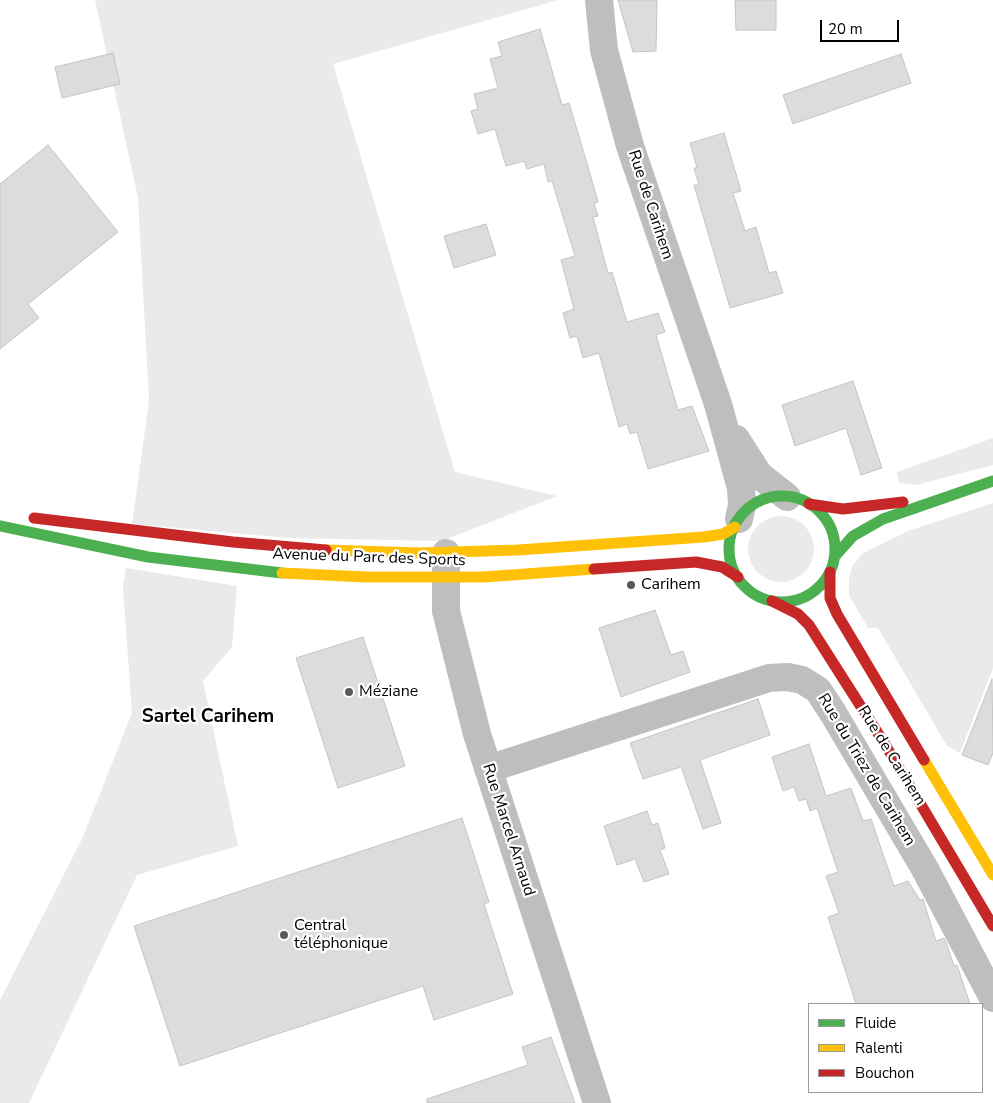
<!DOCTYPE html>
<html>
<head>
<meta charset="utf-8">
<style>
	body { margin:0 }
	#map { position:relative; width:993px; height:1103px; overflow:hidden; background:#fff; font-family:"Nunito Sans",sans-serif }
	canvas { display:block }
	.legend { position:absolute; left:808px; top:1003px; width:175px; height:90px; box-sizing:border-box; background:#fff; border:1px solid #999; margin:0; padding:6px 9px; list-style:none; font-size:15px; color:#000 }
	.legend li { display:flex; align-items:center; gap:10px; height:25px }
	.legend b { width:25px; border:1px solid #999 }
	.scale { position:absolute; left:820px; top:20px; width:79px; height:22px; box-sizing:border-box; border:2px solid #000; border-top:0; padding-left:6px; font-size:15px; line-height:18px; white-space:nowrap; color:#000; -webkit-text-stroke:4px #fff; paint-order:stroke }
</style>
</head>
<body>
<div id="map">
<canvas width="993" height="1103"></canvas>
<ul class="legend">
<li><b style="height:6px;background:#4caf50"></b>Fluide</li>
<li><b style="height:6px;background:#ffc107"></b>Ralenti</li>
<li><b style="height:6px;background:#c62828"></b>Bouchon</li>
</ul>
<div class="scale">20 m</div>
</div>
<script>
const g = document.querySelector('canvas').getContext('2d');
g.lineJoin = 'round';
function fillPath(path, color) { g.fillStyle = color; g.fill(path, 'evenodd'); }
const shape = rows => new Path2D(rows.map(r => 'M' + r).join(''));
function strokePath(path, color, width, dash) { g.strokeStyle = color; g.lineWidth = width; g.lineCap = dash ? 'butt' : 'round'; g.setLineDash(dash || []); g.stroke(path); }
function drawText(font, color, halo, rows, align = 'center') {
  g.font = font + ' "Nunito Sans",sans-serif'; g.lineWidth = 4.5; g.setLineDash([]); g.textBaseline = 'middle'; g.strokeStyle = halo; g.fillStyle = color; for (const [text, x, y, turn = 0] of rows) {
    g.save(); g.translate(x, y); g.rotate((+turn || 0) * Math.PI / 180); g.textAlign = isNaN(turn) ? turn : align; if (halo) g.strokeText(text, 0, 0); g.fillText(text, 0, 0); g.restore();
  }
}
const green = shape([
	[95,0,558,0,333,64,455,472,557,496,442,541,288,538,132,524,149,401,138,198],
	[993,438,993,465,916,485,899,483,897,472],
	[993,503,993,668,960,753,947,746,878,628,868,628,849,595,849,580,852,566,863,553,908,531],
	'748 549a33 33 0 1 1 66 0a33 33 0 1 1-66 0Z',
	[126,568,237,586,232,647,203,681,238,846,137,875,29,1103,0,1103,0,1000,82,839,132,713,123,587]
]);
const building = shape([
	[618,0,657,0,656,51,633,52,618,0],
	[735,0,776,0,776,30,736,30,735,0],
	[540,29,562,105,569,103,589,170,598,202,594,203,598,216,593,217,608,273,612,272,627,322,658,313,665,332,656,335,678,410,692,406,709,451,648,469,637,432,630,434,627,424,619,427,599,353,583,358,577,336,570,338,563,313,574,309,561,260,575,256,552,181,548,182,544,164,527,169,524,161,506,166,495,129,478,134,471,111,478,109,474,94,498,88,490,59,502,56,498,42,540,29],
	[113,53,120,84,62,98,55,67,113,53],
	[901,54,911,83,793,124,783,95,901,54],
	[724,133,741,191,733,193,745,231,756,227,769,273,776,271,783,293,730,308,694,185,699,185,694,168,697,168,690,143,724,133],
	[48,145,118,232,28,304,39,318,0,349,0,184,48,145],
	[486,224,496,255,454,268,444,236,486,224],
	[853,381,882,468,861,475,846,428,795,446,782,405,853,381],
	[655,610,671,655,683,651,690,672,621,697,599,628,655,610],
	[363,637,405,766,338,788,296,658,363,637],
	[992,679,993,753,988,765,962,755,992,679],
	[758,699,770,735,700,760,721,823,703,829,681,767,643,779,630,743,758,699],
	[809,744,826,796,851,788,863,821,871,819,894,886,908,881,920,900,923,899,936,941,944,938,946,942,954,966,957,965,970,1004,856,1004,828,917,839,913,826,876,838,872,817,808,810,811,806,799,799,801,794,787,783,791,772,757,809,744],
	[647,811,652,825,658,823,665,848,660,850,669,874,644,882,635,859,617,865,604,826,647,811],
	[462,818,489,902,484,904,513,994,434,1020,423,986,180,1066,134,926,462,818],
	[551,1037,575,1103,427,1103,427,1099,528,1065,522,1047,551,1037]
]);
const street = shape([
	[599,0,604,50,630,146,718,404,741,488,742,505,739,519],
	[736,439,759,475,787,497],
	[446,553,446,611,477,734,597,1103],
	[488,769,769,678,788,677,802,680,818,690,833,713,925,869,993,998]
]);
const fast = shape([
	'729 549a53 53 0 1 1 106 0a53 53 0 1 1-106 0Z',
	[0,526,148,557,282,573],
	[835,556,853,536,883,519,993,481]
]);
const slow = shape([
	[326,550,419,553,518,550,704,537,723,534,735,527],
	[282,573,366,577,484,577,594,569],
	[924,760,993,875]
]);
const jam = shape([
	[809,504,843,509,903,502],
	[34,518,233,542,326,550],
	[594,569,696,562,722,567,738,577],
	[830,572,830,598,837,614,924,760],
	[772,601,798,614,809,625,886,746,993,926]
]);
const markers = [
	[631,585,5,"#595959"],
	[349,692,5,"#595959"],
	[284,935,5,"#595959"]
];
const streetNames = [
	["Rue de Carihem",650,205,72],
	["Avenue du Parc des Sports",369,558,2],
	["Rue de Carihem",891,756,58],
	["Rue du Triez de Carihem",866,770,59],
	["Rue Marcel Arnaud",508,830,72]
];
const poiNames = [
	["Carihem",641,585],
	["Méziane",359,692],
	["Central",294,926],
	["téléphonique",294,944]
];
const quarterNames = [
	["Sartel Carihem",208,717]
];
fillPath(green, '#eaeaea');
fillPath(building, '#dcdcdc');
strokePath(building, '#c5c5c5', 1);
strokePath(street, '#bebebe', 28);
strokePath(fast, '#4caf50', 11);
strokePath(slow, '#ffc107', 11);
strokePath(jam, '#c62828', 11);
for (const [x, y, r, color] of markers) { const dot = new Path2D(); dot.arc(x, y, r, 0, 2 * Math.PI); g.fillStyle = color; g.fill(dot); strokePath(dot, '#fff', 2); }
drawText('16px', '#000', '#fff', streetNames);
drawText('16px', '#000', '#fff', poiNames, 'left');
drawText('bold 19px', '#000', '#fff', quarterNames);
</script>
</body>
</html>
